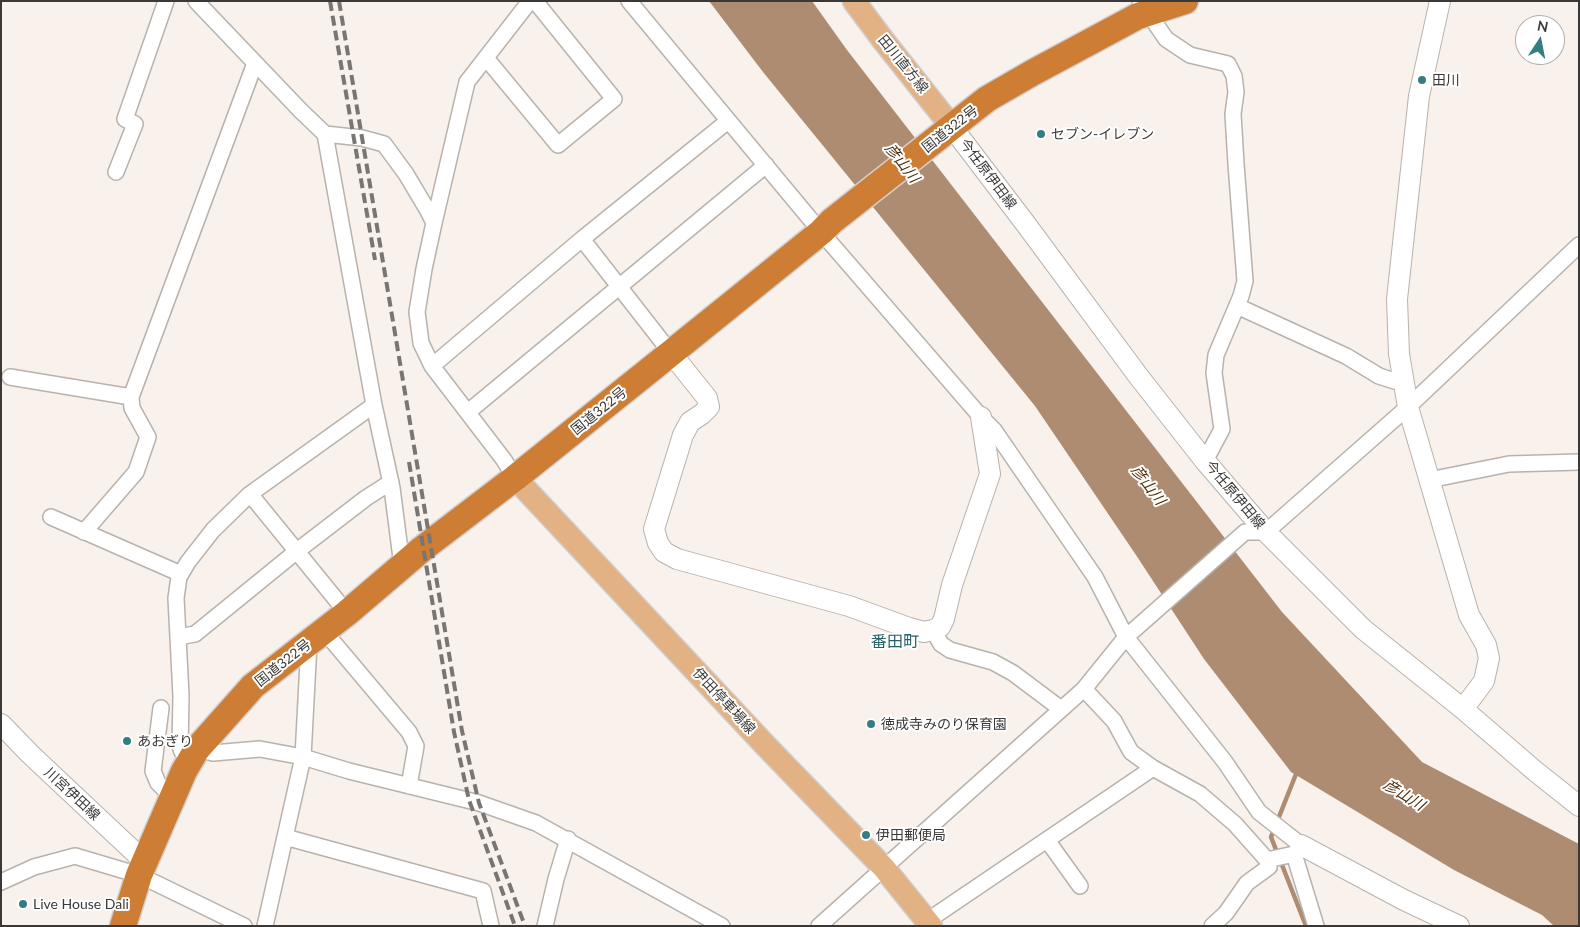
<!DOCTYPE html>
<html>
<head>
<meta charset="utf-8">
<style>
	body { margin:0 }
	#map { position:relative; width:1580px; height:927px; overflow:hidden; background:#f8f1ec; font-family:Lato,sans-serif }
	canvas { display:block }
	.frame { position:absolute; inset:0; border:2px solid #3b3937; pointer-events:none }
	.north { position:absolute; left:1515px; top:15px; width:50px; height:50px; box-sizing:border-box; background:#fff; border:1px solid #b1b0af; border-radius:50%; rotate:11deg; font-size:14px; font-weight:700; line-height:20px; text-align:center; color:#3b3937 }
	.north::after { content:''; display:block; margin:auto; width:18px; height:22px; background:#357d83; clip-path:polygon(50% 0,100% 100%,50% 72%,0 100%) }
</style>
</head>
<body>
<div id="map">
<canvas width="1580" height="927"></canvas>
<div class="frame"></div>
<div class="north">N</div>
</div>
<script>
const g = document.querySelector('canvas').getContext('2d');
g.lineJoin = 'round';
function fillPath(path, color) { g.fillStyle = color; g.fill(path, 'evenodd'); }
const shape = rows => new Path2D(rows.map(r => 'M' + r).join(''));
function strokePath(path, color, width, dash) { g.strokeStyle = color; g.lineWidth = width; g.lineCap = dash ? 'butt' : 'round'; g.setLineDash(dash || []); g.stroke(path); }
function drawText(font, color, halo, rows, align = 'center') {
  g.font = font + ' Lato,"Noto Sans JP",sans-serif'; g.lineWidth = 4; g.setLineDash([]); g.textBaseline = 'middle'; g.strokeStyle = halo; g.fillStyle = color; for (const [text, x, y, turn = 0] of rows) {
    g.save(); g.translate(x, y); g.rotate((+turn || 0) * Math.PI / 180); g.textAlign = isNaN(turn) ? turn : align; if (halo) g.strokeText(text, 0, 0); g.fillText(text, 0, 0); g.restore();
  }
}
const water = shape([
	[709,1,812,1,847,50,1282,612,1422,762,1579,844,1579,926,1554,926,1542,915,1454,870,1291,772,1204,659,1136,555,1035,406,763,72]
]);
const stream = shape([
	[1298,769,1271,837,1306,926]
]);
const street = shape([
	[196,1,301,111,325,134,374,405,392,488,402,566],
	[629,1,821,232,981,417,994,430,1095,577,1126,637,1225,762,1259,812,1301,845,1294,854,1267,860],
	[1140,1,1166,39,1190,55,1228,64,1234,76,1236,92,1233,114,1236,164,1245,281,1241,296,1216,355,1214,373,1222,429,1205,461],
	[486,58,558,145,614,99,535,1],
	[325,134,362,138,384,144,406,174,428,211,434,223,424,269,417,312,421,343,432,366,504,460,515,478],
	[116,172,135,124,125,119,166,1],
	[434,223,467,82,530,1],
	[582,239,671,353],
	[1237,306,1346,356,1379,376,1404,384],
	[432,366,582,239,728,121],
	[10,377,131,397,132,408,148,437,136,472,84,532],
	[131,397,255,63],
	[468,412,766,165],
	[1429,480,1509,464,1579,462],
	[250,494,347,613],
	[51,517,181,574],
	[933,630,941,644,950,650,993,662,1013,673,1061,709],
	[324,631,409,732,416,746,409,786],
	[178,637,195,634,297,551,366,498,391,482],
	[1084,689,1114,721,1131,752,1153,768,1200,794,1235,824,1267,860,1269,867,1247,883,1226,913,1212,926],
	[161,708,153,771,158,783,172,797],
	[197,749,213,753,260,749,303,757,349,771,479,803,536,823,722,926],
	[191,759,182,752,180,746,181,696,176,598,179,577,188,562,213,530,250,494,374,405],
	[285,837,483,891,491,926],
	[1047,840,1080,886],
	[1294,854,1316,926],
	[1,882,34,867,75,856,139,875,244,926],
	[927,921,1153,768],
	[265,926,303,757,309,643],
	[545,926,556,879,568,839],
	[819,926,1084,689,1126,637,1245,532,1266,532,1408,407,1579,245]
]);
const secondary = shape([
	[1440,1,1419,96,1397,299,1399,354,1408,407,1469,615,1486,645,1489,658,1484,681,1463,709],
	[952,127,1025,223,1139,377,1205,461,1266,532,1363,629,1463,709,1535,771,1579,806],
	[671,353,707,398,709,407,702,414,690,422,683,435,654,529,658,543,664,552,677,559,849,606,909,628,924,632,933,630,940,627,944,619,952,585,990,474,981,417],
	[1,724,30,754,145,862],
	[1301,845,1404,900,1459,926]
]);
const primary = shape([
	[854,1,883,40,952,127],
	[515,478,766,746,884,868,931,926]
]);
const highway = shape([
	[123,926,139,875,184,771,197,749,253,686,347,613,422,549,515,478,671,353,821,232,832,221,987,99,1032,73,1138,16,1185,1]
]);
const rail = shape([
	[330,1,375,260],
	[339,1,462,731,479,803,525,926],
	[409,462,454,732,469,800,515,926]
]);
const markers = [
	[1422,80,5,"#357d83"],
	[1041,134,5,"#357d83"],
	[871,724,5,"#357d83"],
	[127,741,5,"#357d83"],
	[866,835,5,"#357d83"],
	[23,904,5,"#357d83"]
];
const streetNames = [
	["田川直方線",903,64,51],
	["国道322号",950,129,-38],
	["今任原伊田線",988,174,53],
	["国道322号",599,411,-39],
	["今任原伊田線",1235,495,50],
	["国道322号",283,663,-38],
	["伊田停車場線",724,701,47],
	["川宮伊田線",72,794,43]
];
const poiNames = [
	["田川",1432,80],
	["セブン-イレブン",1051,134],
	["徳成寺みのり保育園",881,724],
	["あおぎり",137,741],
	["伊田郵便局",876,835],
	["Live House Dali",33,904]
];
const waterNames = [
	["彦山川",902,163,52],
	["彦山川",1148,485,53],
	["彦山川",1404,795,32]
];
const quarterNames = [
	["番田町",895,642]
];
fillPath(water, '#ad8c71');
strokePath(stream, '#ad8c71', 4.5);
strokePath(street, '#b8b2ac', 18);
strokePath(secondary, '#b8b2ac', 22);
strokePath(primary, '#d0cfcf', 25);
strokePath(highway, '#d0cfcf', 29);
strokePath(street, '#fff', 15);
strokePath(secondary, '#fff', 20);
strokePath(primary, '#e2b285', 22);
strokePath(highway, '#ce7e34', 26);
strokePath(rail, '#787572', 4, [10, 5]);
for (const [x, y, r, color] of markers) { const dot = new Path2D(); dot.arc(x, y, r, 0, 2 * Math.PI); g.fillStyle = color; g.fill(dot); strokePath(dot, '#fff', 2); }
drawText('14px', '#3b3937', '#fff', streetNames);
drawText('14px', '#3b3937', '#fff', poiNames, 'left');
drawText('italic 15px', '#4f2d0b', '#fff', waterNames);
drawText('16px', '#276166', '#fff', quarterNames);
</script>
</body>
</html>
